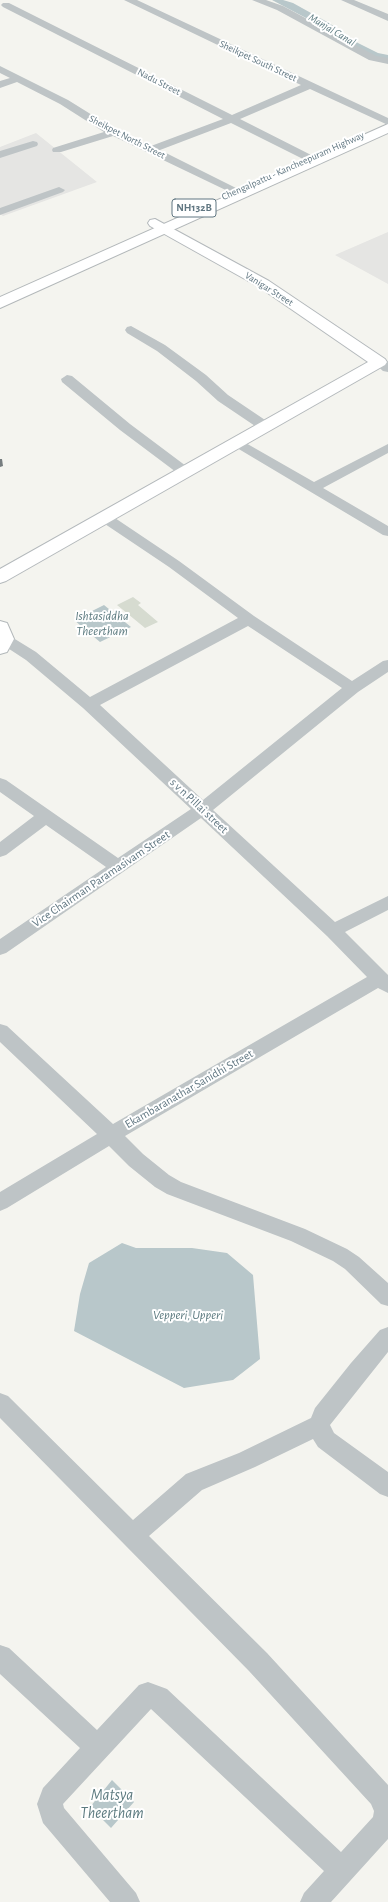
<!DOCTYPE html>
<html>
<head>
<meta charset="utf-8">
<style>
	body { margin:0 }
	canvas { display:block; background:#f4f4ef }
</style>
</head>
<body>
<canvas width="388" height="1902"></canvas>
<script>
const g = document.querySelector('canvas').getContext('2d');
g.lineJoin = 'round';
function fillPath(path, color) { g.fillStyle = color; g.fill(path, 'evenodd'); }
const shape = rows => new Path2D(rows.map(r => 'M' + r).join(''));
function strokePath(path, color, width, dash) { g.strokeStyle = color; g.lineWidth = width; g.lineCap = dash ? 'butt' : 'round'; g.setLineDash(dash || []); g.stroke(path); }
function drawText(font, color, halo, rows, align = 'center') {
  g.font = font + ' "Alegreya Sans",sans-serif'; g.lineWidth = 4; g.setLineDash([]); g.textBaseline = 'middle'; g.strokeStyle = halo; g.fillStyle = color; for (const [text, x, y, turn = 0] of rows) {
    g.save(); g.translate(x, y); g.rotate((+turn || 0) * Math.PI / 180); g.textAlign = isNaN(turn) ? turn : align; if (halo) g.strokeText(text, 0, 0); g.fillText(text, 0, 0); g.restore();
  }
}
const built = shape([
	[36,133,97,182,3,216,0,214,0,147],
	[388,232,388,284,335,255]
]);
const green = shape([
	[133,597,141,603,138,605,158,622,145,628,117,605]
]);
const water = shape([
	[104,605,131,627,100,642,74,620],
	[122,1243,136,1248,192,1248,227,1253,253,1275,260,1359,233,1380,184,1388,74,1331,80,1294,89,1263],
	[112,1780,134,1802,111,1828,90,1807]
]);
const canal = shape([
	[272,0,283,0,293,3,329,23,358,43,378,53,388,55,388,59,373,57,352,47,323,27,272,0]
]);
const minor = shape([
	[124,0,137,0,388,118,388,125,310,89,240,119,321,160,323,162,321,164,313,164,231,123,160,150,238,189,240,191,238,193,234,194,113,136,61,152,53,152,52,150,53,148,104,132,60,104,17,82,0,88,0,81,10,78,0,73,0,66,68,100,113,128,151,146,223,119,3,7,1,5,3,3,9,3,232,115,301,85,124,0],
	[252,0,266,0,283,6,376,56,388,58,388,64,369,60,277,10,252,0],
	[341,0,354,0,388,14,388,21,341,0],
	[33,141,37,142,38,144,37,146,0,158,0,151,33,141],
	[59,187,65,190,63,192,0,215,0,208,59,187],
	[131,326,165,345,206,375,228,395,271,424,273,427,271,430,261,430,218,401,196,381,157,351,127,333,125,330,127,327,131,326],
	[379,358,388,362,388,372,383,371,373,362,379,358],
	[67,375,72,376,130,424,190,469,192,472,190,475,180,475,120,430,62,382,61,379,67,375],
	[237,438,314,482,388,444,388,453,323,488,388,526,388,536,383,535,232,445,230,442,232,439,237,438],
	[104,513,109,514,179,561,254,616,352,681,383,661,388,660,388,672,358,692,213,810,335,922,388,896,388,910,345,932,388,975,388,993,378,988,125,1136,143,1154,169,1175,181,1182,305,1229,347,1249,359,1257,388,1283,388,1306,381,1304,345,1269,333,1261,291,1241,167,1194,155,1187,129,1166,109,1146,7,1208,0,1211,0,1192,97,1134,0,1042,0,1024,7,1026,113,1124,367,977,327,936,201,818,6,953,0,955,0,939,106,867,46,825,6,855,0,857,0,842,34,816,0,792,0,778,6,780,118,858,191,809,83,708,26,660,0,643,0,633,10,636,36,652,90,697,238,618,169,567,99,520,97,517,99,514,104,513],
	[248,626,342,688,203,800,100,705,248,626],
	[388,1327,388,1352,330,1425,334,1433,388,1472,388,1497,380,1494,318,1447,313,1439,255,1467,202,1490,149,1536,267,1653,388,1785,388,1839,331,1902,300,1902,304,1893,324,1871,151,1709,63,1804,64,1808,136,1893,140,1902,110,1902,43,1823,37,1804,43,1788,80,1748,0,1674,0,1645,9,1648,97,1730,139,1685,148,1682,167,1689,341,1852,373,1817,374,1811,371,1804,249,1671,0,1418,0,1393,8,1396,133,1520,186,1474,239,1453,311,1418,315,1408,351,1363,380,1330,388,1327]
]);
const major = shape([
	[155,219,269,281,385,359,387,362,385,365,6,581,0,583,0,569,368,362,259,287,150,226,148,223,150,220,155,219]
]);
const highway = shape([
	[388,124,388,133,0,308,0,297,388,124],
	[0,621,7,623,14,639,7,652,0,654,0,621]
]);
const shadedWall = shape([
	[0,459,2,459,3,466,0,467]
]);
const farStreetnames = [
	["Sheikpet South Street",258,61,25],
	["Nadu Street",159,82,27],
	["Sheikpet North Street",127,137,27],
	["Chengalpattu - Kancheepuram Highway",293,166,-24],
	["Vanigar Street",269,289,32]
];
const farWaternames = [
	["Manjal Canal",332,30,31]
];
const shields = [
	[194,208,44]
];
const shieldNames = [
	["NH132B",194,208]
];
const streetNames = [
	["s v n Pillai street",199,806,43],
	["Vice Chairman Paramasivam Street",101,879,-34],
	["Ekambaranathar Sanidhi Street",189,1089,-30]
];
const waterNames = [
	["Ishtasiddha",102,616],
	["Theertham",102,631],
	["Vepperi, Upperi",188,1315]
];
const nearWaternames = [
	["Matsya",112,1795],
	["Theertham",112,1813]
];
fillPath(built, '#e5e5e3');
fillPath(green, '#d6dbd0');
fillPath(water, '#b8c7ca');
fillPath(canal, '#b8c7ca');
strokePath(major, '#b4b9bc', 2);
strokePath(highway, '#b3b8ba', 2);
fillPath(minor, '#bec4c6');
fillPath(major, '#fff');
fillPath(highway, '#fff');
fillPath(shadedWall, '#767d7f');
drawText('10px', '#617782', '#fff', farStreetnames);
drawText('italic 11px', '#5d7b80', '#fff', farWaternames);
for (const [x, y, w] of shields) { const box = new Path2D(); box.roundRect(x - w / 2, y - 9, w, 18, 3); g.fillStyle = '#fff'; g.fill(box); strokePath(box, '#617782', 1); }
drawText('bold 11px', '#617782', null, shieldNames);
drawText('12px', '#617782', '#fff', streetNames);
drawText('italic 13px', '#5d7b80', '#fff', waterNames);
drawText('italic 16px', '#5d7b80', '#fff', nearWaternames);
</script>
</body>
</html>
